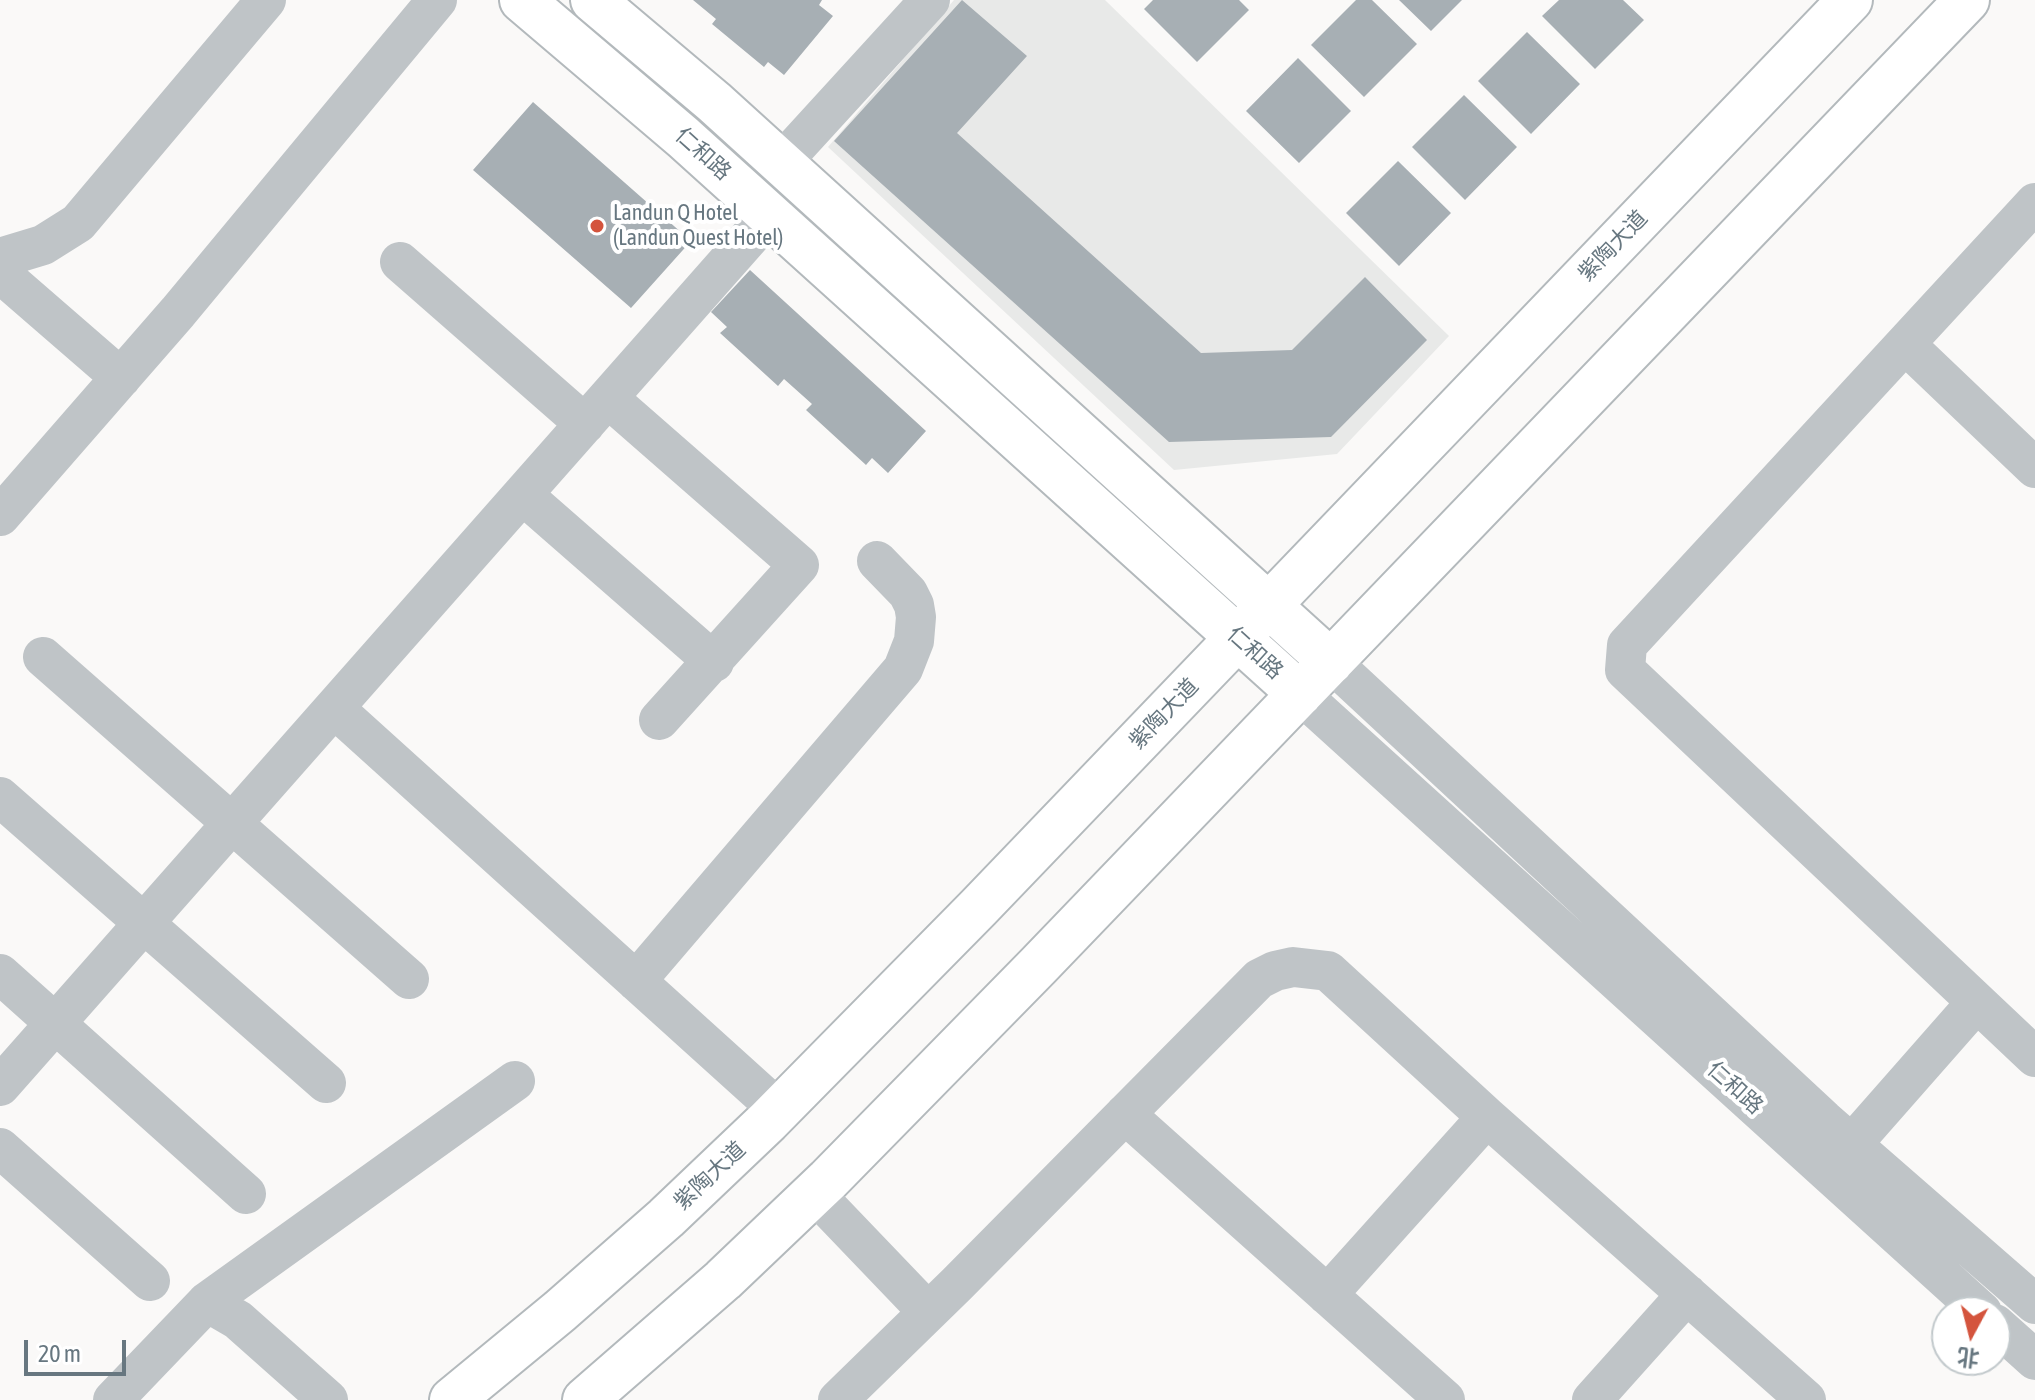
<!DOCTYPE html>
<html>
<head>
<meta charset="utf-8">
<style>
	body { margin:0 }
	#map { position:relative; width:2035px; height:1400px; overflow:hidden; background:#faf9f8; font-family:"Asap Condensed","Noto Sans SC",sans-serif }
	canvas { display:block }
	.north { position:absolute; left:1931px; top:1296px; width:80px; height:80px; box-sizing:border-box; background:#fff; border:2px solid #c2c9cc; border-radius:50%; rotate:187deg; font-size:22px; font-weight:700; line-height:32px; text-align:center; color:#677780 }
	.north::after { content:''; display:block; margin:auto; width:28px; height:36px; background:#d4543d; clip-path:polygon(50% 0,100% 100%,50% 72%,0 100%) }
	.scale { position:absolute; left:24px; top:1340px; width:102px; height:36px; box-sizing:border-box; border:4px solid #677780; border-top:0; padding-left:10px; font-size:24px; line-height:28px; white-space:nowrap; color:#677780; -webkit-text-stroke:6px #fff; paint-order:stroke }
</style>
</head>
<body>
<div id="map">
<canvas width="2035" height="1400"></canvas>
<div class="north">北</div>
<div class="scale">20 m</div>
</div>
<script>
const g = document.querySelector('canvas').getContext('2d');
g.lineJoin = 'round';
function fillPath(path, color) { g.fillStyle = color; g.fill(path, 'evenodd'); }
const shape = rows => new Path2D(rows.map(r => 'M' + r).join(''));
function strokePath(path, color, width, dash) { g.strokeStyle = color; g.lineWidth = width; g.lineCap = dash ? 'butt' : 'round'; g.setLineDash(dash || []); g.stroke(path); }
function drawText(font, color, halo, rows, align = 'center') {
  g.font = font + ' "Asap Condensed","Noto Sans SC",sans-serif'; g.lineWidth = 8; g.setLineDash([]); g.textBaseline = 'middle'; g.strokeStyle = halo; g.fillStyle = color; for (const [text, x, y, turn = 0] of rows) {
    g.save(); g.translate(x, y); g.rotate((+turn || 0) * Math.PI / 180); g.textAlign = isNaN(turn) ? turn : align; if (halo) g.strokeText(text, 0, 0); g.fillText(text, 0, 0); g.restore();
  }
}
const built = shape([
	[954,0,1105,0,1449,336,1337,454,1174,470,828,147]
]);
const building = shape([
	[693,0,822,0,819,5,833,16,784,75,768,62,764,67,712,24,716,19],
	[962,0,1027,56,957,133,1201,353,1292,350,1365,277,1427,340,1331,437,1169,442,834,141],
	[1153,0,1239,0,1249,10,1197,62,1144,9],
	[1356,0,1372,0,1417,44,1364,97,1311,45],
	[1399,0,1462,0,1431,31],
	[1559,0,1623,0,1644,20,1595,69,1542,16],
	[1527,32,1580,84,1531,134,1478,81],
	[1298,58,1351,111,1299,163,1246,111],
	[1464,95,1517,147,1465,200,1412,147],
	[533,102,691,241,631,308,473,170],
	[1398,161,1451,213,1399,266,1346,213],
	[750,270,926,431,888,473,872,458,866,465,806,410,812,404,784,379,778,386,720,333,727,327,711,312]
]);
const minor = shape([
	[781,163,930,0],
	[2035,203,1627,645,1625,670,2035,1057],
	[0,258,43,245,78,223,266,0],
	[400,262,585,424],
	[0,273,121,378],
	[1905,344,2035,468],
	[608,398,799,565,659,720],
	[523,495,714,662],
	[0,516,178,312,437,0],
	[43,657,409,979],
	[1331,662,1824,1120,2035,1304],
	[1300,694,1982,1312],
	[334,708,779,1110],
	[0,797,326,1083],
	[0,974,246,1194],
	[636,981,903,669,914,641,916,617,914,605,908,593,877,561],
	[0,1086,770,214],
	[1125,1114,1445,1400],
	[1852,1144,1976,1003],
	[0,1148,150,1281],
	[814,1193,928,1312],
	[1327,1295,1487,1117],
	[207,1302,238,1320,328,1400],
	[1995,1324,2035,1360],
	[113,1400,207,1302,515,1081],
	[838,1400,957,1284,1259,979,1275,971,1293,967,1328,971,1487,1117,1806,1400],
	[1592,1400,1687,1294]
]);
const major = shape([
	[522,0,683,137,1300,694],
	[593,0,714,102,1331,662],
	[452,1400,560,1311,666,1218,768,1121,978,908,1850,0],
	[585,1400,723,1280,828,1180,1038,966,1967,0]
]);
const markers = [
	[597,226,8,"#d4543d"]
];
const streetNames = [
	["仁和路",703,154,42],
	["紫陶大道",1613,246,-46],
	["仁和路",1255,653,42],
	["紫陶大道",1164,714,-46],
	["仁和路",1735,1088,42],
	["紫陶大道",710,1176,-43]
];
const poiNames = [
	["Landun Q Hotel",613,213],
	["(Landun Quest Hotel)",613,238]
];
fillPath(built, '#e8e9e8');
fillPath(building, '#a7afb4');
strokePath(major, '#b3b9bc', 48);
strokePath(minor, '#bfc4c7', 40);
strokePath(major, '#fff', 44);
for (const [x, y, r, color] of markers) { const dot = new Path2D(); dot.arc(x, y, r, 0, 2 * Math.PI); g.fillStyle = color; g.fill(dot); strokePath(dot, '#fff', 3); }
drawText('22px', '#677780', '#fff', streetNames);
drawText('22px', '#677780', '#fff', poiNames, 'left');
</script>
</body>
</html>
